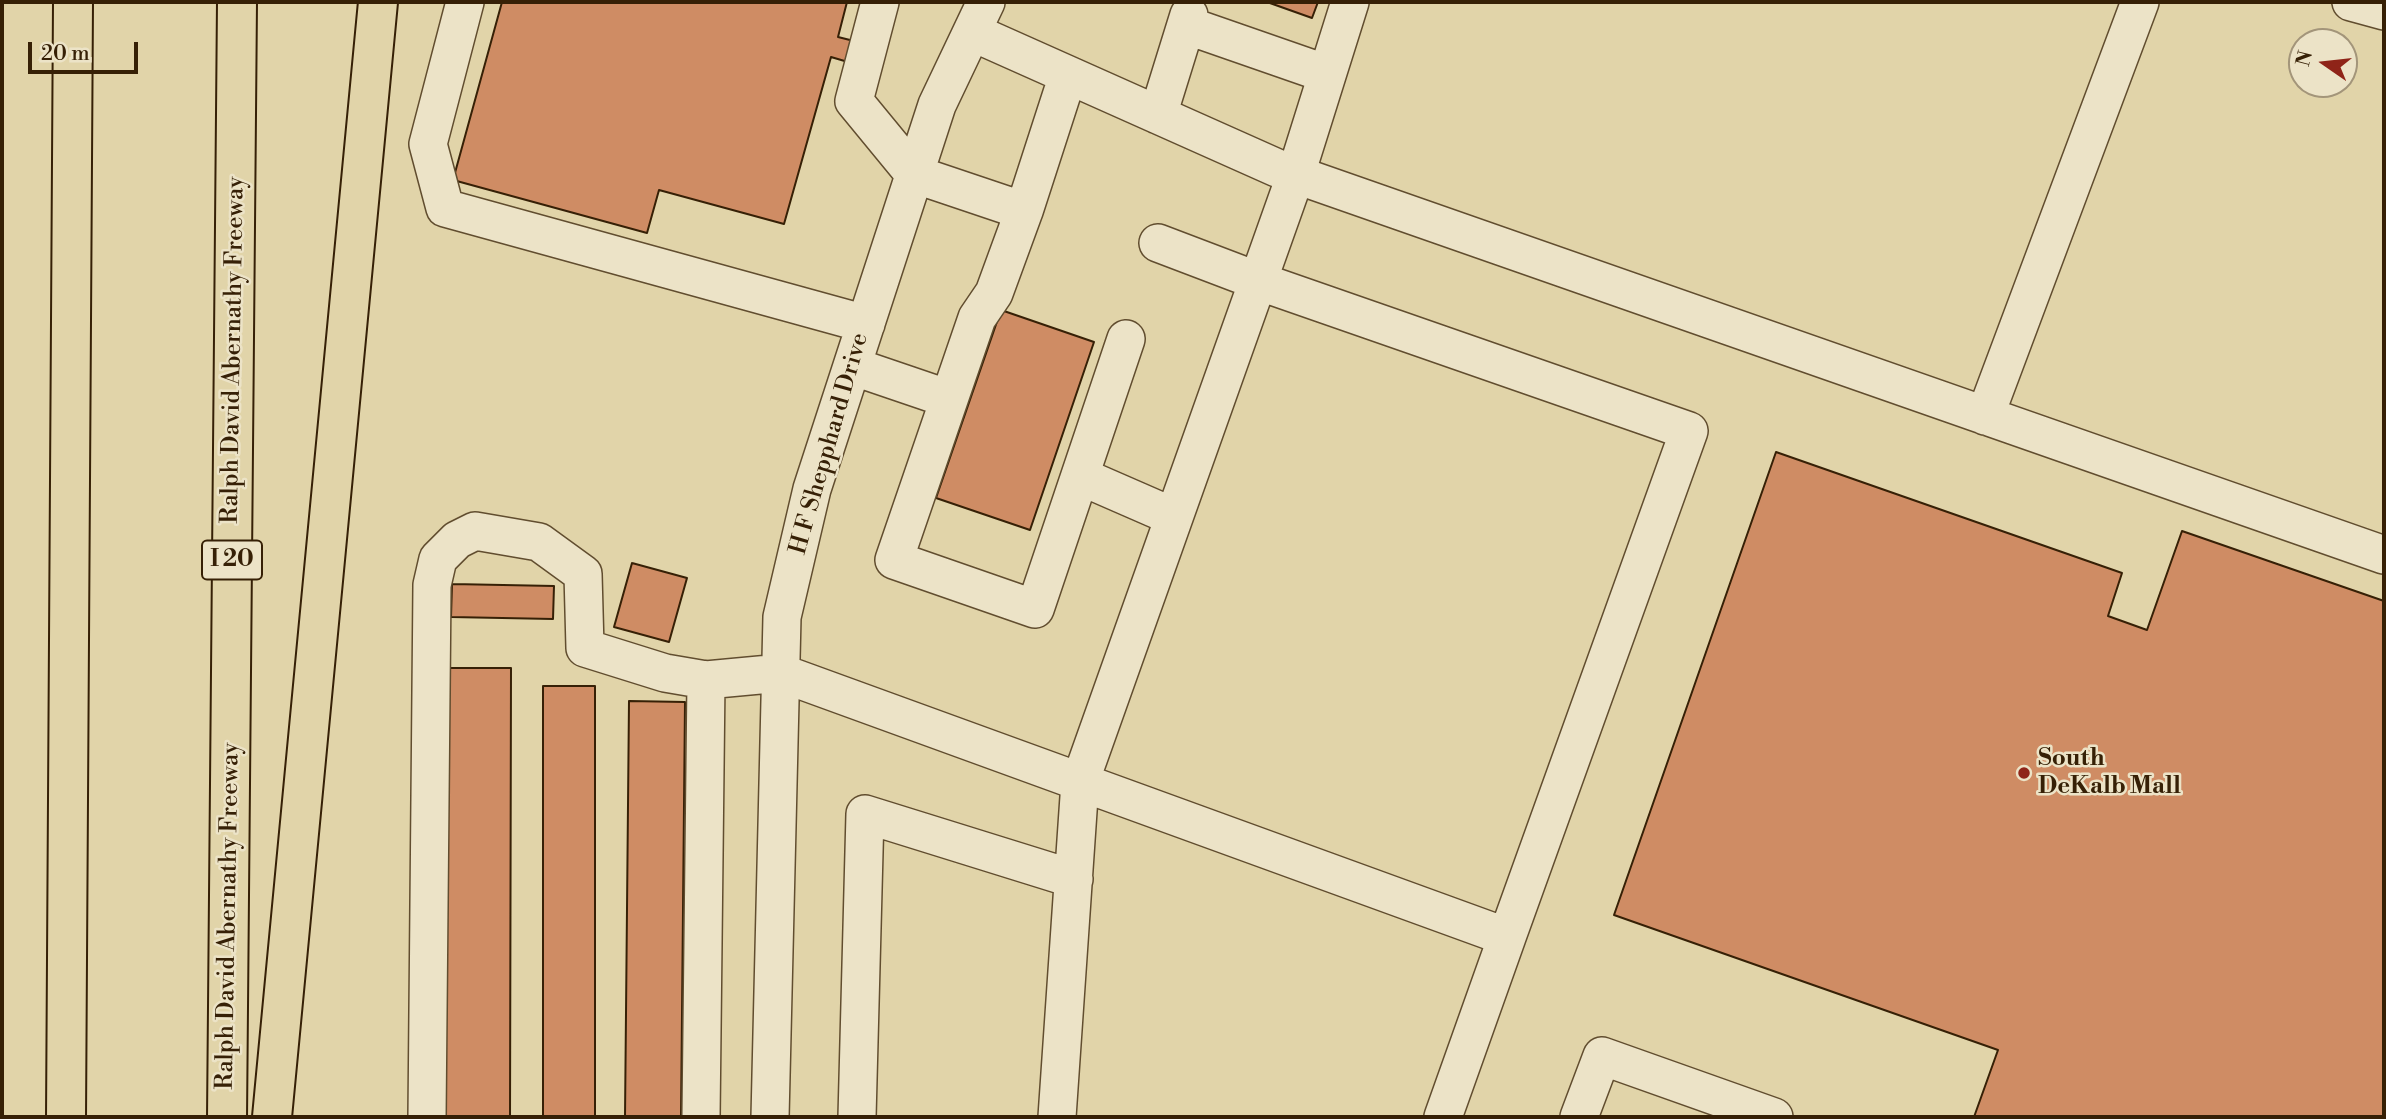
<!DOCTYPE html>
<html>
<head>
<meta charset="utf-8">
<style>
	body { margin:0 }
	#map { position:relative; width:2386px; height:1119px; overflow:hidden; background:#e1d4a9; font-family:"Libre Bodoni",serif }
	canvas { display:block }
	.frame { position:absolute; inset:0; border:4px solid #362006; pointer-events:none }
	.north { position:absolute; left:2288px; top:28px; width:70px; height:70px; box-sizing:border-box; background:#ece3c7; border:2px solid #a3957a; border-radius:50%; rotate:284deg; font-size:19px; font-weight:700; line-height:28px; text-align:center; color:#362006 }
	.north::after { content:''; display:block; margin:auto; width:24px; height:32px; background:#8f2418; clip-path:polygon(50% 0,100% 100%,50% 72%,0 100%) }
	.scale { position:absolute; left:28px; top:42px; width:110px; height:32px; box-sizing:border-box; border:4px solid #362006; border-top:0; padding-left:9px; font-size:21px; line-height:24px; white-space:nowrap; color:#362006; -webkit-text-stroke:5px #ece3c7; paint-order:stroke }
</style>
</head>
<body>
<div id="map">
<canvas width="2386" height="1119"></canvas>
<div class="frame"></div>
<div class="north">N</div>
<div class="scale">20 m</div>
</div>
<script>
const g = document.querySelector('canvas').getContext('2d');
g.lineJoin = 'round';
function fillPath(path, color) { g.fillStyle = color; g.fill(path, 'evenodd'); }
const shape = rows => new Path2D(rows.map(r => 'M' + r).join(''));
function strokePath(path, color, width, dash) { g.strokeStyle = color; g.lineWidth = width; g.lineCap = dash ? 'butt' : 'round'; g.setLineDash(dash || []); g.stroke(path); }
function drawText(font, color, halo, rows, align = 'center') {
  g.font = font + ' "Libre Bodoni",serif'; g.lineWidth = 5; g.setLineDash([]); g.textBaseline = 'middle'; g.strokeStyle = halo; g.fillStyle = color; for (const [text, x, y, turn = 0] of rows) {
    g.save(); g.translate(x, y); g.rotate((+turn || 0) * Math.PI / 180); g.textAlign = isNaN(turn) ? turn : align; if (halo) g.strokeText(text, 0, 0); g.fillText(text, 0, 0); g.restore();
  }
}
const building = shape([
	[502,2,847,2,838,37,854,41,848,62,831,57,784,224,659,190,647,233,453,180,502,2],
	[1267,2,1318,2,1312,18,1267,2],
	[1001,310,1094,342,1030,530,936,498,1001,310],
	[1776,452,2122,573,2108,616,2147,630,2182,531,2384,601,2384,1117,1974,1117,1998,1050,1614,915,1776,452],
	[632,563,687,578,669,642,614,627,632,563],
	[452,584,554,586,553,619,451,617,452,584],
	[444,668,511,668,510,1117,444,1117,444,668],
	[543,686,595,686,595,1117,543,1117,543,686],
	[629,701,685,702,681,1117,625,1117,629,701]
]);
const minor = shape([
	[465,2,428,144,445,208,866,324],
	[880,2,854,101,914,174,1024,211],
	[2351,2,2384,11],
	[1186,25,1327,74],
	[972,32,1277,168,2384,555],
	[1068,75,1024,211,994,293,977,318,894,560,1035,609,1126,339],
	[1158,115,1189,15],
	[852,366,949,399],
	[1985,416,2140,2],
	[1080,476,1174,517],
	[427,1117,432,585,438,559,457,540,475,531,539,542,583,574,585,648,665,673,706,680,781,673,1507,937,1689,431,1258,281,1296,174,1350,2],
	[701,1117,706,680],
	[770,1117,782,617,812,489,937,105,986,2],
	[857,1117,865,814,1074,879],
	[1057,1117,1080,782,1258,281,1158,243],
	[1443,1117,1507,937],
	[1579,1117,1602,1056,1774,1117]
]);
const highway = shape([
	[66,1117,73,2],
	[227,1117,237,2],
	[272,1117,378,2]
]);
const markers = [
	[2024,773,7,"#8f2418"]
];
const shields = [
	[232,560,60]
];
const shieldNames = [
	["I 20",232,560]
];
const streetNames = [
	["Ralph David Abernathy Freeway",234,350,-89],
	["H F Shepphard Drive",830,444,-74],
	["Ralph David Abernathy Freeway",229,916,-89]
];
const poiNames = [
	["South",2038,759],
	["DeKalb Mall",2038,787]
];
fillPath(building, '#cf8c64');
strokePath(building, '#362006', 2);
strokePath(minor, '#614d2f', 40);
strokePath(highway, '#362006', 42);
strokePath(minor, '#ece3c7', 37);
strokePath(highway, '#e1d4a9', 38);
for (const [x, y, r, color] of markers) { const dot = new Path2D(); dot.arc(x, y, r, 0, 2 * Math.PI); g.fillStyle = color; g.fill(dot); strokePath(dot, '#ece3c7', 2.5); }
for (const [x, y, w] of shields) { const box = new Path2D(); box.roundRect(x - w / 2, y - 19.5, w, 39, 5); g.fillStyle = '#ece3c7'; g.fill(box); strokePath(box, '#362006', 2); }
drawText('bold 23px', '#362006', null, shieldNames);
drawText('24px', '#362006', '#ece3c7', streetNames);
drawText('bold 24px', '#362006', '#ece3c7', poiNames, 'left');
</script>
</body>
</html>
